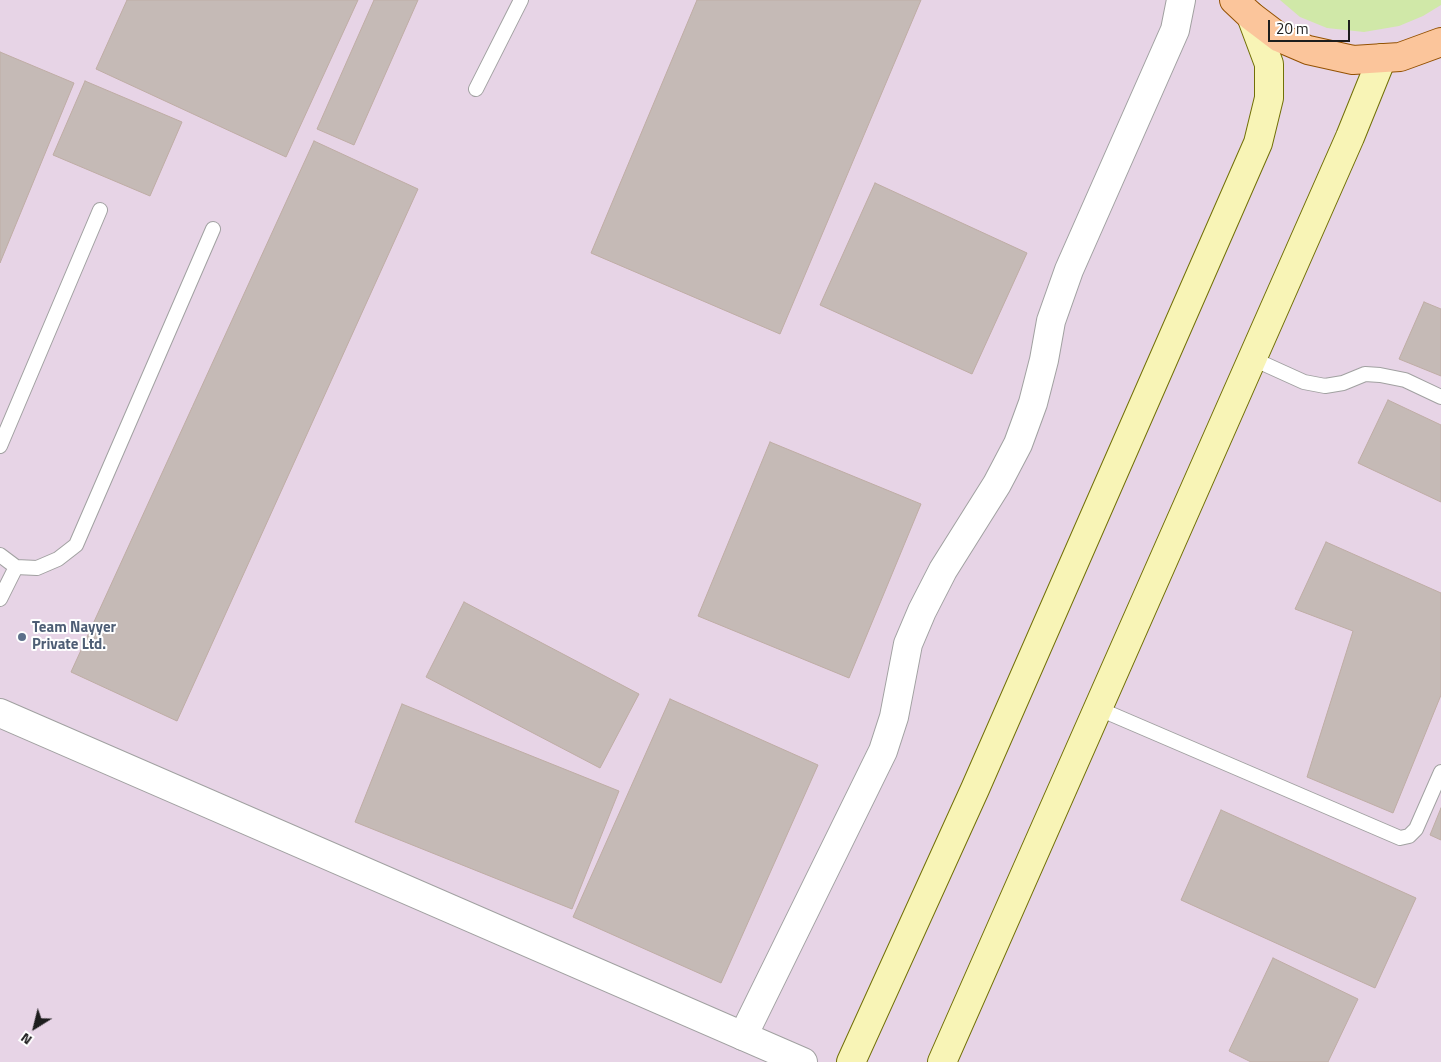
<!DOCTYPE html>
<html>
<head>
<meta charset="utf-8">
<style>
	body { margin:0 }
	#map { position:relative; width:1441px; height:1062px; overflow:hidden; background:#eee9e2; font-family:"Titillium Web",sans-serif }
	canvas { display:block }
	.north { position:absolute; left:10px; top:1002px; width:50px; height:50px; -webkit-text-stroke:4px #fff; paint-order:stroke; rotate:216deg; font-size:14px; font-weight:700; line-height:20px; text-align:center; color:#1d1d1d }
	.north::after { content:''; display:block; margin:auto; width:18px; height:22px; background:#1d1d1d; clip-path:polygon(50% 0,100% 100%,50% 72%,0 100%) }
	.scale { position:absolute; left:1268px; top:20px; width:82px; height:22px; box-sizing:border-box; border:2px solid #1d1d1d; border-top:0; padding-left:6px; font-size:15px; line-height:18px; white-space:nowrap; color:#1d1d1d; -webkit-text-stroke:4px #fff; paint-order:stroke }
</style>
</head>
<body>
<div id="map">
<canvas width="1441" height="1062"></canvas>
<div class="north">N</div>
<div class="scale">20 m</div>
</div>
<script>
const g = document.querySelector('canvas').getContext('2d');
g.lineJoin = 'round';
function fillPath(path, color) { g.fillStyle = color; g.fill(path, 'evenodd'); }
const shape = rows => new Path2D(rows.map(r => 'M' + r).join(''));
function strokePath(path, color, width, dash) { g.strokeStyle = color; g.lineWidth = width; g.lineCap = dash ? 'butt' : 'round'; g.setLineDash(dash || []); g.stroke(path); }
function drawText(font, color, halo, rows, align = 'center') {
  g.font = font + ' "Titillium Web",sans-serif'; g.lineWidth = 4; g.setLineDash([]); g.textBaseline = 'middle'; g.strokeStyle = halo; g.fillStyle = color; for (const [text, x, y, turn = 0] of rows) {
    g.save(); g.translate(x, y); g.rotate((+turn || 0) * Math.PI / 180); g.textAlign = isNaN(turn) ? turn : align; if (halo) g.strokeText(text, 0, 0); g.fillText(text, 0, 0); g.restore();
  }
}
const industrial = shape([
	[0,0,1441,0,1441,1062,0,1062]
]);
const grass = shape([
	[1280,0,1441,0,1441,5,1423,16,1399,26,1364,32,1327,28,1300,17]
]);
const building = shape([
	[127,0,358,0,286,157,96,69,127,0],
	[374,0,418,0,354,145,317,129,374,0],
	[697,0,921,0,780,334,591,253,697,0],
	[0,52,74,83,0,263,0,52],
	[85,81,182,122,150,196,53,155,85,81],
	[314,141,418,189,177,721,71,672,314,141],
	[875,183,1027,253,972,374,820,305,875,183],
	[1424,302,1441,309,1441,376,1399,359,1424,302],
	[1388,400,1441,425,1441,502,1358,463,1388,400],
	[770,442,921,504,849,678,698,616,770,442],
	[1326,542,1441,593,1441,695,1393,813,1307,777,1353,631,1295,609,1326,542],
	[464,602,639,694,600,768,426,677,464,602],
	[670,699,818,765,721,983,573,917,670,699],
	[402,704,619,791,572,909,355,822,402,704],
	[1441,808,1441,840,1430,835,1441,808],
	[1221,810,1416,898,1375,988,1181,900,1221,810],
	[1273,958,1358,999,1328,1062,1251,1062,1229,1051,1273,958]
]);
const service = shape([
	[476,89,521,0],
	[1251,358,1304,382,1325,386,1343,383,1365,374,1380,375,1405,380,1441,397],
	[0,446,100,210],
	[0,555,16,567],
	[0,599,16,567,37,568,58,559,76,545,213,229],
	[1097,708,1400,838,1409,836,1416,829,1441,772]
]);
const minor = shape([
	[743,1036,883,751,894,717,908,644,922,611,943,570,997,484,1018,444,1033,403,1044,360,1051,321,1069,270,1175,30,1181,0]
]);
const tertiary = shape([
	[0,713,803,1062]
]);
const secondary = shape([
	[851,1062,975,789,1258,143,1269,98,1269,64,1251,16],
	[942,1062,1350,137,1382,58]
]);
const primary = shape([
	[1234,0,1251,16,1280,38,1308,50,1353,60,1400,57,1441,42]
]);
const markers = [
	[22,637,5,"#5c6f8a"]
];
const serviceNames = [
	["Team Nayyer",32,628],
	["Private Ltd.",32,645]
];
fillPath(industrial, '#e7d4e6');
fillPath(grass, '#d0e8a8');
fillPath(building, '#c5bab6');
strokePath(building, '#bfada5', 1);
strokePath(service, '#a1a1a1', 16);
strokePath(minor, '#a1a1a1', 30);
strokePath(tertiary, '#a1a1a1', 30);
strokePath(secondary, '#717006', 30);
strokePath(primary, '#945102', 30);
strokePath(service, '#fff', 14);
strokePath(minor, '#fff', 28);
strokePath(tertiary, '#fff', 28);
strokePath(secondary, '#f8f4b6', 28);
strokePath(primary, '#fbc59b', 28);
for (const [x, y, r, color] of markers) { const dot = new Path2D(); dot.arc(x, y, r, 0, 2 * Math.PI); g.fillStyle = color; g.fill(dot); strokePath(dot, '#fff', 2); }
drawText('bold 15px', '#4e5e75', '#fff', serviceNames, 'left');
</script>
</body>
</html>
